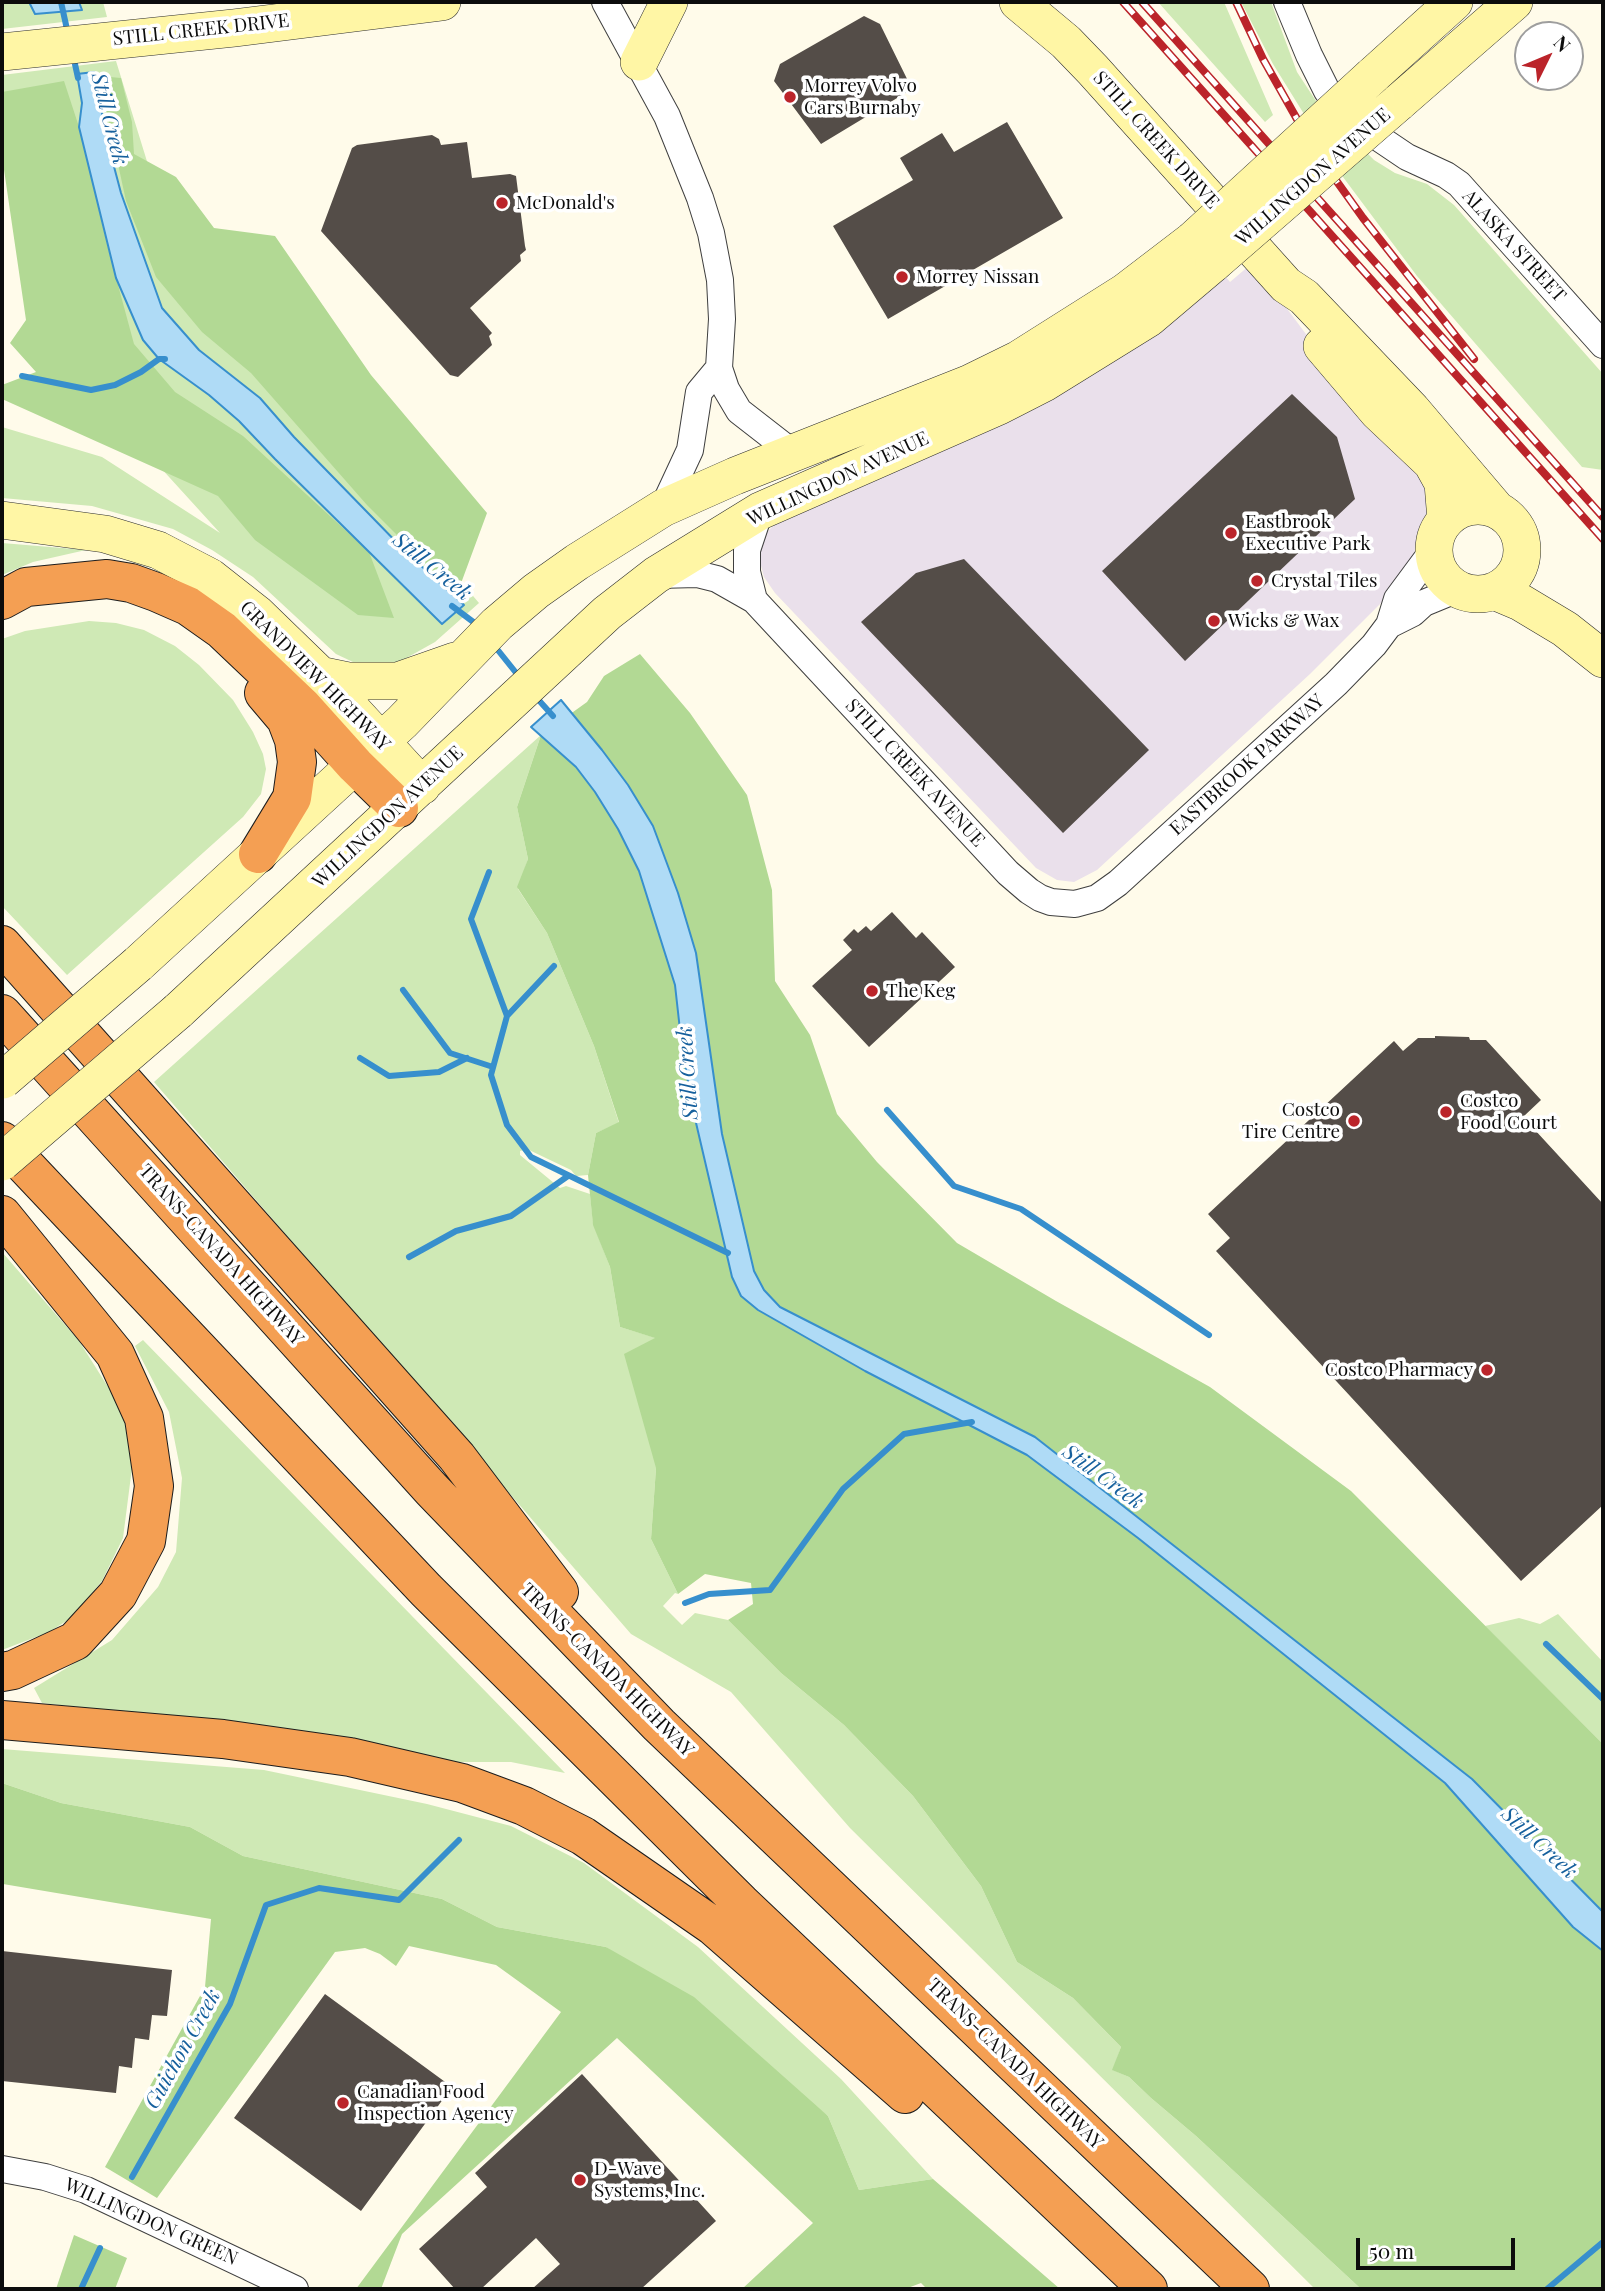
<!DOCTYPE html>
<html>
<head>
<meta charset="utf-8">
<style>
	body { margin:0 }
	#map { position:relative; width:1605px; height:2291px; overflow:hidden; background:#fffbea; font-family:"Playfair Display",serif }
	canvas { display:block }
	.frame { position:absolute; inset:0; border:4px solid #0c0c0c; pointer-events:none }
	.north { position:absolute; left:1514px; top:21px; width:70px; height:70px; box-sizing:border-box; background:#fff; border:2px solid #9e9e9e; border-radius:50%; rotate:47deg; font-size:19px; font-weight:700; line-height:28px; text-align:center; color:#0c0c0c }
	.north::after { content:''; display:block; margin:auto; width:24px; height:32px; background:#bb242a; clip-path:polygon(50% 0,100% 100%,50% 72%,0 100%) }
	.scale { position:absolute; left:1356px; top:2238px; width:159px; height:32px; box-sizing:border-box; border:4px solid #0c0c0c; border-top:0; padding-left:9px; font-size:21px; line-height:24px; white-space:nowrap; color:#0c0c0c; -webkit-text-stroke:5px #fff; paint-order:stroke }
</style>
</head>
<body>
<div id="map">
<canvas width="1605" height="2291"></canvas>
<div class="frame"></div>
<div class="north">N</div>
<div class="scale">50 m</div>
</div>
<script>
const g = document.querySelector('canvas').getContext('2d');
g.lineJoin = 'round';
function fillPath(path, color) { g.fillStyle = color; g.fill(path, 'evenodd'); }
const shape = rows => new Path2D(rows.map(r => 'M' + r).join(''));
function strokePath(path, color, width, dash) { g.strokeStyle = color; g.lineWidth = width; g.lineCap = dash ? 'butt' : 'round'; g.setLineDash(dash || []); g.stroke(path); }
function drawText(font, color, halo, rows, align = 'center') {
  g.font = font + ' "Playfair Display",serif'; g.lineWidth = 7; g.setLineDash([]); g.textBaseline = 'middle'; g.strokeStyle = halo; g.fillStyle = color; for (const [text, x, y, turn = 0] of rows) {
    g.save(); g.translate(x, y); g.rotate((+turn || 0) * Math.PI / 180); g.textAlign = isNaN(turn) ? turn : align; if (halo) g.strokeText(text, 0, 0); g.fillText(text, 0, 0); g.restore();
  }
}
const industrial = shape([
	[1250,265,1279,298,1356,401,1424,468,1433,525,1428,538,1387,597,1310,674,1097,870,1074,882,1057,880,1036,868,775,593,764,577,759,558,764,535,779,520,1225,276,1230,282]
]);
const green = shape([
	[2,2,103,2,107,17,2,29],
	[1158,2,1224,2,1273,115,1265,122],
	[1241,2,1271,2,1297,72,1316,101,1374,160,1395,173,1427,184,1454,205,1603,374,1603,470,1582,467,1417,276,1343,177,1273,64],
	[116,61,154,184,321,417,479,603,435,642,401,661,379,665,364,664,353,662,336,654,253,577,212,550,173,529,92,506,2,498,2,427,102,457,220,533,38,333,2,142,2,75],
	[2,543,86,550,33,562,2,575],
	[89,621,116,623,144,630,175,646,199,665,233,700,253,732,263,754,266,769,261,794,243,817,67,975,2,906,2,639,25,631],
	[541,735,517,807,528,859,518,889,547,933,594,1046,619,1123,596,1133,588,1175,576,1176,571,1170,527,1149,520,1151,520,1155,560,1188,566,1186,590,1194,593,1223,610,1267,620,1327,656,1338,656,1468,651,1539,678,1594,675,1593,663,1606,682,1625,695,1613,728,1620,781,1673,844,1725,913,1796,981,1886,1017,1962,1073,1998,1121,2047,1113,2070,1129,2077,1151,2098,1196,2136,1361,2289,1315,2289,850,1828,731,1692,631,1634,154,1082],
	[2,1252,79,1341,110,1390,126,1423,133,1460,123,1538,102,1581,71,1618,49,1632,2,1650],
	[143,1340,565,1773,511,1762,456,1762,246,1726,42,1703,34,1688,112,1640,158,1587,176,1552,182,1478,169,1412,135,1346],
	[1558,1614,1603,1662,1603,1744,1485,1626,1519,1618,1540,1624],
	[2,1749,264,1770,427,1804,511,1826,584,1863,698,1947,841,2079,933,2179,859,2190,828,2116,606,1947,497,1927,442,1899,243,1856,190,1827,61,1803,2,1783]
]);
const forest = shape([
	[99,76,121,78,132,122,134,154,176,177,214,228,275,236,371,375,487,513,460,586,452,590,367,505,251,373,202,332,156,277,126,201],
	[64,81,79,127,108,248,134,344,175,392,243,436,369,552,394,618,358,615,255,540,218,496,2,399,2,385,36,372,10,343,26,320,2,156,2,92],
	[640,654,690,713,747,795,772,890,775,981,810,1035,837,1114,877,1162,957,1243,1056,1301,1210,1387,1351,1491,1603,1744,1603,2289,1361,2289,1196,2136,1151,2098,1129,2077,1112,2070,1121,2047,1073,1998,1017,1962,981,1886,913,1796,844,1725,781,1673,728,1620,753,1604,751,1583,705,1574,678,1594,651,1539,656,1468,624,1354,655,1338,620,1327,610,1267,593,1225,588,1175,596,1133,619,1122,594,1046,547,933,517,887,528,859,517,807,541,735,587,702,604,676],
	[2,1783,61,1803,190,1827,243,1856,442,1899,497,1927,606,1947,694,1997,828,2116,859,2190,933,2179,1060,2289,927,2289,921,2283,905,2289,742,2289,813,2223,617,2038,402,2234,381,2289,356,2289,561,2012,496,1965,409,1946,396,1966,380,1954,365,1948,335,1952,157,2198,105,2167,205,1987,211,1919,3,1884],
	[74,2235,127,2258,115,2289,56,2289]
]);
const water = shape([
	[29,2,79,2,82,10,35,14,29,2],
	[94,72,108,144,121,193,162,308,199,350,260,398,294,437,406,552,464,605,442,624,275,459,239,421,209,395,159,359,143,340,116,278,79,127,82,103,77,74,94,72],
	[561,700,602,750,628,785,653,826,678,893,696,953,722,1134,754,1271,764,1290,780,1307,1035,1437,1472,1779,1603,1912,1603,1951,1573,1927,1445,1783,1138,1538,1027,1455,865,1371,758,1310,741,1296,732,1277,693,1110,682,1048,675,985,639,871,618,829,595,792,576,767,531,727,561,700]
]);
const stream = shape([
	[61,2,68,34],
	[73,55,78,78],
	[22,376,91,390,115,385,141,372,159,359,165,359],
	[452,606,480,627],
	[493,644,521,679],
	[535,696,553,716],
	[489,872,471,919,507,1016,491,1075,507,1125,531,1157,728,1253],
	[403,990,450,1053,493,1067],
	[507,1016,554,966],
	[360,1058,389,1076,439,1072,467,1058],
	[887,1110,954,1186,1021,1209,1209,1335],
	[409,1257,456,1231,511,1216,568,1176],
	[685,1603,709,1594,770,1590,843,1489,904,1434,972,1422],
	[1546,1644,1603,1699],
	[132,2177,230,2004,266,1905,319,1888,399,1900,459,1840],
	[81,2289,100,2248],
	[1547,2289,1603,2242]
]);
const building = shape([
	[864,16,880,24,912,89,821,144,774,81,780,64],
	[1007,122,1063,218,888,319,833,226,913,180,900,158,942,133,954,152],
	[432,135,439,139,441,145,467,142,472,178,510,174,516,176,525,246,526,250,520,255,521,261,470,308,492,333,489,336,492,345,458,377,450,375,321,231,352,148,357,145],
	[1292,394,1337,437,1355,499,1185,661,1102,571],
	[964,559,1149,750,1063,833,861,622,916,573],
	[892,912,916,938,922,932,955,967,869,1047,812,986,852,950,843,940,854,929,858,933,866,926,871,931],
	[1435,1036,1469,1037,1470,1040,1486,1040,1541,1100,1523,1117,1603,1204,1603,1505,1521,1581,1216,1251,1230,1238,1208,1214,1394,1041,1403,1051,1418,1038,1435,1038],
	[2,1951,172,1970,167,2016,152,2015,149,2040,135,2038,132,2068,119,2066,116,2093,2,2081],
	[325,1994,452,2087,361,2211,234,2118],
	[582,2074,716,2221,641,2289,532,2289,560,2264,536,2238,481,2289,455,2289,419,2249,487,2187,475,2173]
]);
const street = shape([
	[605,2,667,116,700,198,711,233,720,280,722,319,719,368,726,389,739,411,793,453],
	[1287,2,1309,55,1327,91,1358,124,1407,157,1446,175,1459,184,1603,345],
	[663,508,690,450,699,392,719,368],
	[658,575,697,574,717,579,754,600,1008,873,1029,891,1040,898,1051,902,1075,904,1097,898,1118,883,1336,684,1374,645,1389,625,1397,599,1434,549],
	[754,600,747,572,747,550,760,511],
	[1389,625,1413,613,1424,603,1458,589],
	[2,2169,45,2177,86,2190,295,2289]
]);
const secondary = shape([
	[1018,2,1066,42,1093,70,1286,285,1304,297,1412,410,1497,510],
	[2,52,234,28,442,2],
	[639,62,669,2],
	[1372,76,1454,2],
	[1398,103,1514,2],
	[1322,346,1378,412,1432,463,1443,483,1446,520],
	'1434 550a44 44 0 1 1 88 0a44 44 0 1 1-88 0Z',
	[2,520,105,534,158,550,210,577,257,614,320,675,422,786],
	[1494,591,1520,602,1565,629,1603,659],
	[320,675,349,681,398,681,455,661],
	[138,964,402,722,497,624,536,591,577,562,663,508,735,476,968,384,1019,359,1125,292,1193,240],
	[178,1011,607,613,656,575,760,511,999,406,1044,383,1149,318,1214,263]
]);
const highway = shape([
	[2,600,26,587,107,579,131,583,156,592,188,606,222,630,302,706,355,765,399,808],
	[258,854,292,798,297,762,294,740,286,719,264,693],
	[2,945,457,1457,559,1592],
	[2,1014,432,1490,659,1725,1250,2289],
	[2,1141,426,1590,741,1903,1148,2289],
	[2,1215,115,1354,144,1418,154,1486,146,1541,118,1594,75,1641,13,1670,2,1672],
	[2,1720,223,1739,350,1757,462,1783,524,1806,583,1836,713,1926,905,2094]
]);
const rail = shape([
	[1123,2,1603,539],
	[1142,2,1603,517],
	[1236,2,1263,59,1315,151,1363,218,1474,359]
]);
const secondaryBridge = shape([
	[1193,240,1372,76],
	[1214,263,1398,103],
	[3,1080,138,964],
	[2,1162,178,1011]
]);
const markers = [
	[790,97,7,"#bb242a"],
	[502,203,7,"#bb242a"],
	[902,277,7,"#bb242a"],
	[1231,533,7,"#bb242a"],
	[1257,581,7,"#bb242a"],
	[1214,621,7,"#bb242a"],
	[872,991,7,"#bb242a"],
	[1446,1112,7,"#bb242a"],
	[1354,1121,7,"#bb242a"],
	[1487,1370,7,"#bb242a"],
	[343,2103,7,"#bb242a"],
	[580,2180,7,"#bb242a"]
];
const streetNames = [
	["STILL CREEK DRIVE",201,30,-6],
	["STILL CREEK DRIVE",1156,140,48],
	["WILLINGDON AVENUE",1313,177,-41],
	["ALASKA STREET",1514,246,48],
	["WILLINGDON AVENUE",838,479,-25],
	["GRANDVIEW HIGHWAY",315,676,45],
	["EASTBROOK PARKWAY",1247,765,-42],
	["STILL CREEK AVENUE",915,773,47],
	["WILLINGDON AVENUE",388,817,-43],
	["TRANS-CANADA HIGHWAY",221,1255,48],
	["TRANS-CANADA HIGHWAY",607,1670,45],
	["TRANS-CANADA HIGHWAY",1015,2064,44],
	["WILLINGDON GREEN",151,2222,24]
];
const poiNames = [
	["Morrey Volvo",804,86],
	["Cars Burnaby",804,108],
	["McDonald's",516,203],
	["Morrey Nissan",916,277],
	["Eastbrook",1245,522],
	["Executive Park",1245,544],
	["Crystal Tiles",1271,581],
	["Wicks & Wax",1228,621],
	["The Keg",886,991],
	["Costco",1460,1101],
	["Food Court",1460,1123],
	["Costco",1340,1110,"right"],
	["Tire Centre",1340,1132,"right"],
	["Costco Pharmacy",1473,1370,"right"],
	["Canadian Food",357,2092],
	["Inspection Agency",357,2114],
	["D-Wave",594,2169],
	["Systems, Inc.",594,2191]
];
const waterNames = [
	["Still Creek",109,119,76],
	["Still Creek",432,567,39],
	["Still Creek",688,1073,-94],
	["Still Creek",1103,1477,36],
	["Still Creek",1539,1843,43],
	["Guichon Creek",183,2049,-61]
];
fillPath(industrial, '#eae0eb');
fillPath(green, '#cfe9b5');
fillPath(forest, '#b2d994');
fillPath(water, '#afdbf6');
strokePath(water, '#378fcd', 2);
strokePath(stream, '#378fcd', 6);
fillPath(building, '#544d48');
strokePath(street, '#3f3f3f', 28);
strokePath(secondary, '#2e2e2e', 38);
strokePath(highway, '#1d1d1d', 40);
strokePath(street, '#fff', 26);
strokePath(secondary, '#fff6a5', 37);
strokePath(highway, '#f49f53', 38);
strokePath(rail, '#bb242a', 8);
strokePath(rail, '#fff', 5, [16]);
strokePath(secondaryBridge, '#2e2e2e', 38, []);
strokePath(secondaryBridge, '#fff6a5', 37);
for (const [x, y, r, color] of markers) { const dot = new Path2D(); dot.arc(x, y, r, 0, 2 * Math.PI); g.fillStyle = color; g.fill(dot); strokePath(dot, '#fff', 2.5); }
drawText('19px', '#0c0c0c', '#fff', streetNames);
drawText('19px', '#0c0c0c', '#fff', poiNames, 'left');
drawText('italic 21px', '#16609d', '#fff', waterNames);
</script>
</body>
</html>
